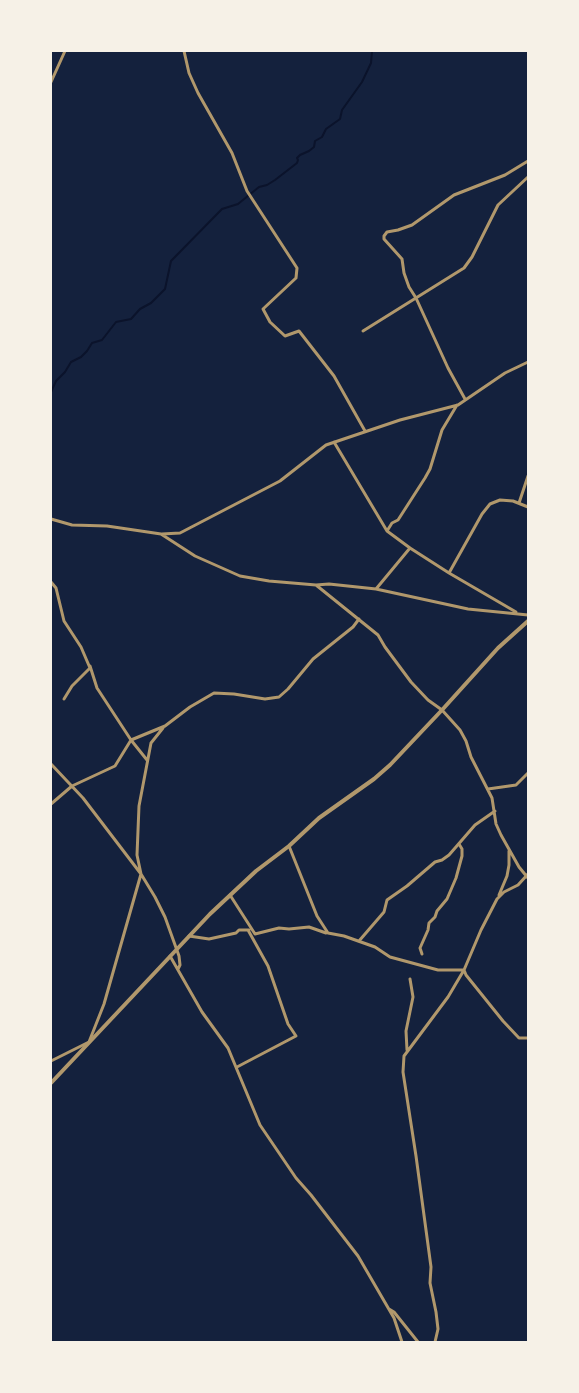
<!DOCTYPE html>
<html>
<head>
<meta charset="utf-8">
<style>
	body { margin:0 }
	#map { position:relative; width:579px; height:1393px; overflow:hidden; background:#14213d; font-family:Mulish,sans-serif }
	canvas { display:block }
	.frame { position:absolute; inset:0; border:52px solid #f6f1e7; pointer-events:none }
</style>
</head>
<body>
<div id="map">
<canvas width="579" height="1393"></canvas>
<div class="frame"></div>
</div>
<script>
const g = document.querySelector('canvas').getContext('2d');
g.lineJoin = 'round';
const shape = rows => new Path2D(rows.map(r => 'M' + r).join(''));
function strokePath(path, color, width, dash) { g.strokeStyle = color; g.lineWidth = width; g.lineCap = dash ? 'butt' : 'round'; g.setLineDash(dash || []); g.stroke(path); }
const stream = shape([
	[51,392,56,381,65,372,71,362,81,357,87,351,92,343,102,340,116,322,131,319,140,309,151,303,165,289,171,261,222,209,238,204,259,187,267,185,275,180,297,163,298,160,297,158,300,155,309,151,314,147,315,141,322,137,326,129,340,119,342,110,362,82,371,63,372,51]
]);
const minor = shape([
	[184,51,189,73,198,93,232,153,247,191,297,268,296,278,263,309,270,322,285,336,299,331,334,376,365,431],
	[51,82,65,51],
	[363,331,464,268,472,257,498,205,528,177],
	[465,399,448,368,416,298,409,287,404,273,402,259,384,239,384,236,387,232,398,230,412,225,454,195,505,175,528,161],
	[457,405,442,430,430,469,425,478,398,520,392,523,387,531,410,548,449,573,516,612],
	[334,442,387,531],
	[519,503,528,476],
	[51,519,72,525,107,526,161,534,195,556,240,576,269,581,316,585,329,584,376,589,468,609,528,615],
	[162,534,180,533,280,481,326,445,400,420,458,405,505,373,528,362],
	[449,573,482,514,490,504,500,500,513,501,528,507],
	[51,582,56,588,64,621,81,647,90,668,72,686,64,699],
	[316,585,378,635,385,647,411,682,428,700,442,710,460,730,466,741,471,757,492,798,496,824,501,835,519,867,528,878],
	[376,589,410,548],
	[90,666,97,688,131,740,147,760],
	[51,764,83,798,141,874,155,897,165,917,179,956,180,965,178,969],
	[488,789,516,785,528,773],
	[51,804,72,786,115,766,131,740,165,726,190,707,214,693,234,694,265,699,279,697,288,689,313,659,353,627,359,619],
	[289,846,317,916,328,933,344,936,375,947,390,957,438,970,464,970,466,975,503,1021,519,1038,528,1038],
	[230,895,255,934,279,928,289,929,309,927,326,933],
	[499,895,507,876,509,865,509,851],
	[189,936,209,939,236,933,239,930,249,930],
	[359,941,384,912,387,900,407,886,435,862,442,860,449,855,475,825,495,811],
	[422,954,420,948,428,930,429,923,435,917,437,911,447,899,456,878,462,856,462,849,459,844],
	[170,956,202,1012,228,1048,260,1125,296,1178,311,1195,358,1256,394,1318,402,1342],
	[407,1050,406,1031,413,997,410,979],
	[51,1061,89,1042,104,1004,141,874,137,855,139,806,151,743,163,728],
	[237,1067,296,1036,288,1024,268,966,248,930],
	[389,1309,394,1312,418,1342],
	[435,1342,438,1329,436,1312,430,1283,431,1267,416,1156,403,1072,404,1056,448,997,464,970,481,930,497,899,504,892,518,885,528,874]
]);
const tertiary = shape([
	[51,1083,210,914,256,871,289,846,319,818,374,779,390,765,442,710,498,648,528,621]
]);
strokePath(stream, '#0b132b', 2);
strokePath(minor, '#b1986c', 3);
strokePath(tertiary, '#b1986c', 4);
</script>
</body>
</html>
